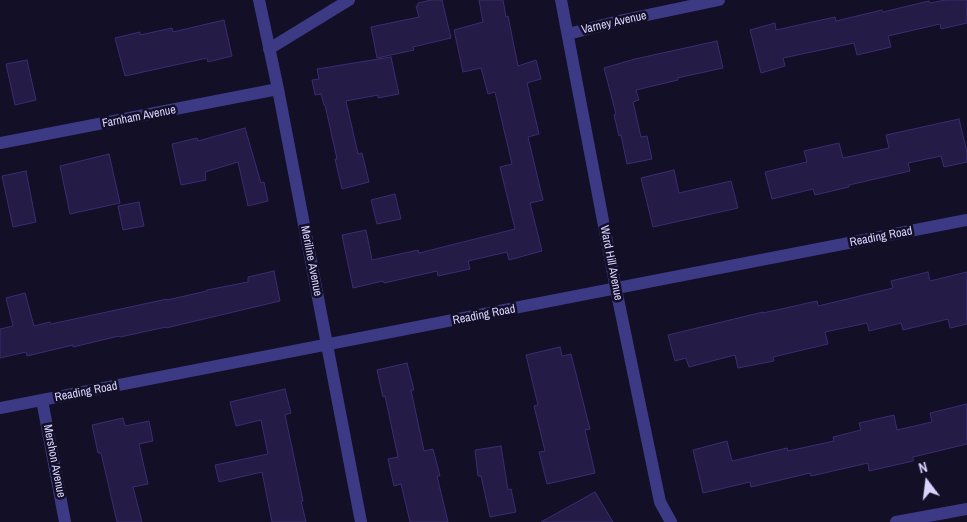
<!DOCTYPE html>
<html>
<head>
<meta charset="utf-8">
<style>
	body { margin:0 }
	#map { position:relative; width:967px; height:522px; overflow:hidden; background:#130f26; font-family:"Archivo Narrow",sans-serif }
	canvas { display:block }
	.north { position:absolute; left:902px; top:457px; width:50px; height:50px; -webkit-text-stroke:4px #130f26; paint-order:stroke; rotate:345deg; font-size:14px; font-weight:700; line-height:20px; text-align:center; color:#d9d4ff }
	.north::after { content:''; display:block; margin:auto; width:18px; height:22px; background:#d9d4ff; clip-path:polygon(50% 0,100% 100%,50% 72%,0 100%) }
</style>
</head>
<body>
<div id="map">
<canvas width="967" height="522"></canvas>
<div class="north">N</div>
</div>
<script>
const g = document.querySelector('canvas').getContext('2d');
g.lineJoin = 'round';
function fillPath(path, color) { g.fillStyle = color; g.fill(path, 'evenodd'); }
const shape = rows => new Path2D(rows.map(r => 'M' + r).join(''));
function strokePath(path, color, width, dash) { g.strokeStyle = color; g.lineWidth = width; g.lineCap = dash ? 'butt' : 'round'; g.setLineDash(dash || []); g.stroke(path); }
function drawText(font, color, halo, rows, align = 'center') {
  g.font = font + ' "Archivo Narrow",sans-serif'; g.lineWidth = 5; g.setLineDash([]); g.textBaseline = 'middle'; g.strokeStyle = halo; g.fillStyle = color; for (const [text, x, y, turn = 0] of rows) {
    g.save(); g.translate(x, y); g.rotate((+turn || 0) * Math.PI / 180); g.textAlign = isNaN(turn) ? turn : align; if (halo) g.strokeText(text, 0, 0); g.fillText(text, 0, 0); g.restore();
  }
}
const building = shape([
	[431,0,442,0,451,38,413,47,414,50,377,58,371,27,419,17,416,6,418,6,418,3,431,0],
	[479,0,503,0,506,17,508,16,518,66,536,60,541,79,527,83,539,134,528,137,543,200,530,203,542,251,509,260,507,252,468,261,470,269,438,276,437,271,384,283,383,281,353,288,342,235,366,230,372,260,418,250,419,253,515,229,500,167,512,164,495,92,488,94,481,68,463,72,454,30,483,22,479,0],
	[946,0,967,0,967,23,941,29,940,24,888,36,891,47,857,55,854,43,783,58,785,66,761,73,750,30,775,23,776,30,835,17,836,21,882,10,883,12,929,1,930,3,946,0],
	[224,20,232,56,208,62,207,58,125,76,115,38,140,32,140,35,172,28,173,32,224,20],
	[717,41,723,68,677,78,678,80,636,90,639,100,633,102,641,137,647,136,652,159,627,164,621,135,619,136,614,115,616,114,604,68,635,59,717,41],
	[391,57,399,94,378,98,378,95,346,101,358,154,362,153,369,182,342,189,335,159,337,159,325,105,324,105,321,94,315,95,312,80,319,79,317,69,391,57],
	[27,60,36,100,15,105,6,64,27,60],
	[959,119,967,152,967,162,944,167,941,156,908,163,910,171,849,185,849,187,815,195,813,189,772,199,765,172,807,162,804,151,839,143,843,158,889,148,886,135,959,119],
	[245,128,261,183,264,182,268,201,248,206,238,162,205,172,206,180,181,185,172,144,197,138,198,141,245,128],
	[109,154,120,203,70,214,60,166,109,154],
	[674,170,679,193,731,181,738,208,653,227,641,178,674,170],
	[26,171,36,222,13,227,2,176,26,171],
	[395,194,401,219,377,224,371,200,395,194],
	[139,202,144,226,123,230,118,206,139,202],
	[274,271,280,301,166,328,166,327,120,337,119,336,73,347,73,345,27,356,26,352,0,358,0,329,13,326,6,298,25,293,34,326,50,322,51,324,167,299,167,300,207,291,207,290,248,282,248,277,274,271],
	[928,272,930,281,967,272,967,324,950,328,948,319,903,330,901,323,869,331,867,323,825,332,828,344,773,357,774,361,738,368,735,355,689,367,686,358,675,361,668,335,763,312,763,313,817,301,818,306,893,288,891,281,928,272],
	[560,347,562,356,571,354,590,429,585,430,595,473,547,484,539,452,545,451,534,406,538,405,526,355,560,347],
	[407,363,414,390,411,390,424,451,433,449,440,476,437,476,448,522,410,522,401,484,394,486,388,459,398,457,385,396,383,397,377,370,407,363],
	[285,389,291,413,285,415,294,457,303,501,301,501,306,522,272,522,262,472,219,482,215,465,268,454,261,420,236,426,230,402,285,389],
	[967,404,967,444,913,457,913,461,869,471,868,463,811,476,810,473,751,487,750,482,703,493,693,450,727,441,732,461,787,448,788,451,834,441,833,437,861,430,859,423,894,415,897,430,932,422,930,413,967,404],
	[123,418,125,426,149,421,153,441,139,444,148,484,133,487,142,522,117,522,101,453,98,453,92,425,123,418],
	[501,446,508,490,511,489,516,512,490,517,481,476,478,476,475,450,501,446],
	[595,492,613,522,541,522,595,492]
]);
const street = shape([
	[259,0,278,89,361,522],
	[561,0,616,289,660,502,671,522],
	[568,34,619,21,719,0],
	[269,49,349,0],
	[0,143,278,89],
	[42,400,65,522],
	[0,408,967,220],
	[896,522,967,509]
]);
const streetNames = [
	["Varney Avenue",614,23,-13],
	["Farnham Avenue",139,117,-11],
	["Reading Road",881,237,-11],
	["Meriline Avenue",311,261,79],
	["Ward Hill Avenue",611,263,79],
	["Reading Road",484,315,-11],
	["Reading Road",86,392,-11],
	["Mershon Avenue",54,461,79]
];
fillPath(building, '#241b47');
strokePath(building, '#3b2d73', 1);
strokePath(street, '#3d3a85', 12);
drawText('12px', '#d9d4ff', '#130f26', streetNames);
</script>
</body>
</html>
